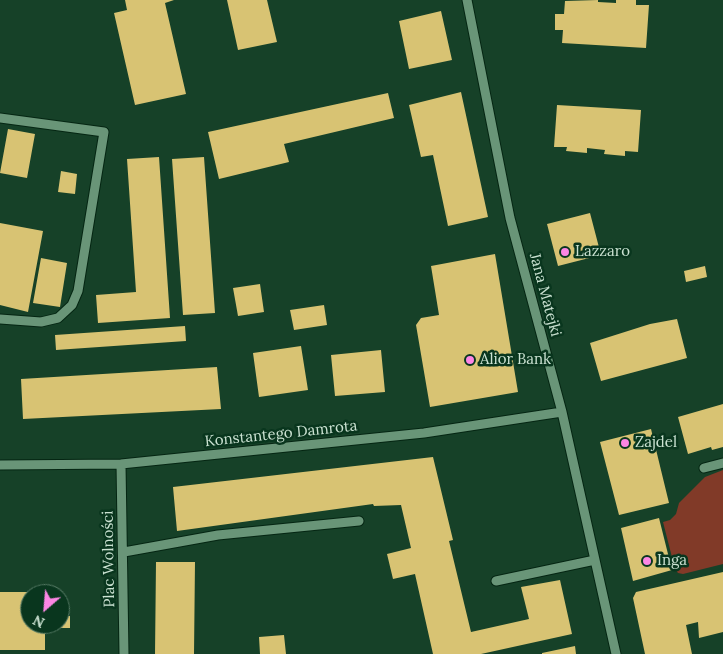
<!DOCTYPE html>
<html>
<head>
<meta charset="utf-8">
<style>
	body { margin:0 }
	#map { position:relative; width:723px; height:654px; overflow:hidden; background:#164128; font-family:Lora,serif }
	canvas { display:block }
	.north { position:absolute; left:20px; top:584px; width:50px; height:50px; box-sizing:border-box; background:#09361e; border:1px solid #577b66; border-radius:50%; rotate:207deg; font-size:14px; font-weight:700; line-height:20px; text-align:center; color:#cbe2d2 }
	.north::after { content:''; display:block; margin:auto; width:18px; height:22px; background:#fc86e4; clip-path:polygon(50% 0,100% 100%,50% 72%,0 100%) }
</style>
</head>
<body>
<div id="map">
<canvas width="723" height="654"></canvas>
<div class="north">N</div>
</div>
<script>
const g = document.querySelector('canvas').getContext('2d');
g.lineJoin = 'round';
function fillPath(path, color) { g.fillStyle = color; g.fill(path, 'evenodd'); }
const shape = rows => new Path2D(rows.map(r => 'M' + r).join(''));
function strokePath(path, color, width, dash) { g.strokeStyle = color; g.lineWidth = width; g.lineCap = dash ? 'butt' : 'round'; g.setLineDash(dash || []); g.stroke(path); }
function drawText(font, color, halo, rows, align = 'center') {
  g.font = font + ' Lora,serif'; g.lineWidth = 5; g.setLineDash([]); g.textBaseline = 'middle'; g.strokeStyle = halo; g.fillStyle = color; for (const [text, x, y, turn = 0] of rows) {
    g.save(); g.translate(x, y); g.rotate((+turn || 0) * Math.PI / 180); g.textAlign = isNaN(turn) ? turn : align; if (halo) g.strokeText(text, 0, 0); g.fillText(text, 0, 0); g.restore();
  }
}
const green = shape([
	[723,470,723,564,683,574,678,573,675,569,663,522,670,520,676,514,679,503,705,477]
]);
const building = shape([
	[125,0,174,0,165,3,186,94,135,105,114,13,127,10],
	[227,0,267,0,277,42,238,50],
	[598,0,598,2,616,3,616,0,636,0,636,5,649,5,646,48,562,43,563,30,555,30,555,14,564,14,565,1],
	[441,11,452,60,409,69,399,21],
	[461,92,488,217,448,226,433,155,421,157,409,105],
	[388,93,394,118,284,144,289,162,219,179,208,132],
	[557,105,641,110,638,152,625,151,625,156,604,154,605,150,587,148,587,153,566,151,567,147,554,147],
	[8,129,35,134,27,178,0,173],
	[159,157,170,318,98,323,96,295,136,292,127,159],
	[204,157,215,313,183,315,172,159],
	[61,171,77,174,75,194,58,192],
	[590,213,601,255,558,266,547,224],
	[0,223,43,231,28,312,0,305],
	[495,254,518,392,430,407,416,325,421,318,439,315,431,266],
	[41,258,67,263,60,307,33,303],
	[705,266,707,277,686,282,684,271],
	[260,284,264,312,238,316,233,288],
	[324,305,327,325,294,330,290,310],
	[677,319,687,358,601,381,590,343,650,324],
	[185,326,186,341,56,350,55,335],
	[301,346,308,390,259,397,253,353],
	[381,350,385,392,335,396,331,355],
	[217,367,221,409,23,419,21,379],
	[723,404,723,447,712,450,711,447,688,454,678,417],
	[651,429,669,503,619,515,600,442],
	[433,457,453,540,449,541,471,632,529,619,521,587,560,580,572,634,481,654,433,654,415,574,393,579,387,554,411,548,401,505,374,506,373,504,177,531,173,487],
	[659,518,672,570,633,581,621,528],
	[156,562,195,562,194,654,155,654],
	[723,572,723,632,699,638,698,622,686,625,692,654,645,654,633,598,636,592],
	[0,592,38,592,30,594,30,624,60,624,60,616,70,616,70,628,45,628,45,650,0,650],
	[284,635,286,654,260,654,259,637],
	[575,646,576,654,542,654,542,653]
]);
const minor = shape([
	[467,0,510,218,562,412,616,654],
	[0,118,104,132,78,291,72,305,58,318,41,322,0,319],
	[121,464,124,654],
	[0,465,121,464,424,433,562,412],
	[704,468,723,463],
	[124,552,218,535,359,521],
	[496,581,595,560]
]);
const markers = [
	[565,252,5,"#fc86e4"],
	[470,360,5,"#fc86e4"],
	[625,443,5,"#fc86e4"],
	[647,561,5,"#fc86e4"]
];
const poiNames = [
	["Lazzaro",575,252],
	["Alior Bank",480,360],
	["Zajdel",635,443],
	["Inga",657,561]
];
const streetNames = [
	["Jana Matejki",545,295,75],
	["Konstantego Damrota",281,434,-6],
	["Plac Wolności",109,559,-91]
];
fillPath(green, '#813a28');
fillPath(building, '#d8c373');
strokePath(minor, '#052613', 11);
strokePath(minor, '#699578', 9);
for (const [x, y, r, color] of markers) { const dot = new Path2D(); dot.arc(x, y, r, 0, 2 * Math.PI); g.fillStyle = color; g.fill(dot); strokePath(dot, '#09361e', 2); }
drawText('15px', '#cbe2d2', '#09361e', poiNames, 'left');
drawText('15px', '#cbe2d2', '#09361e', streetNames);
</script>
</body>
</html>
